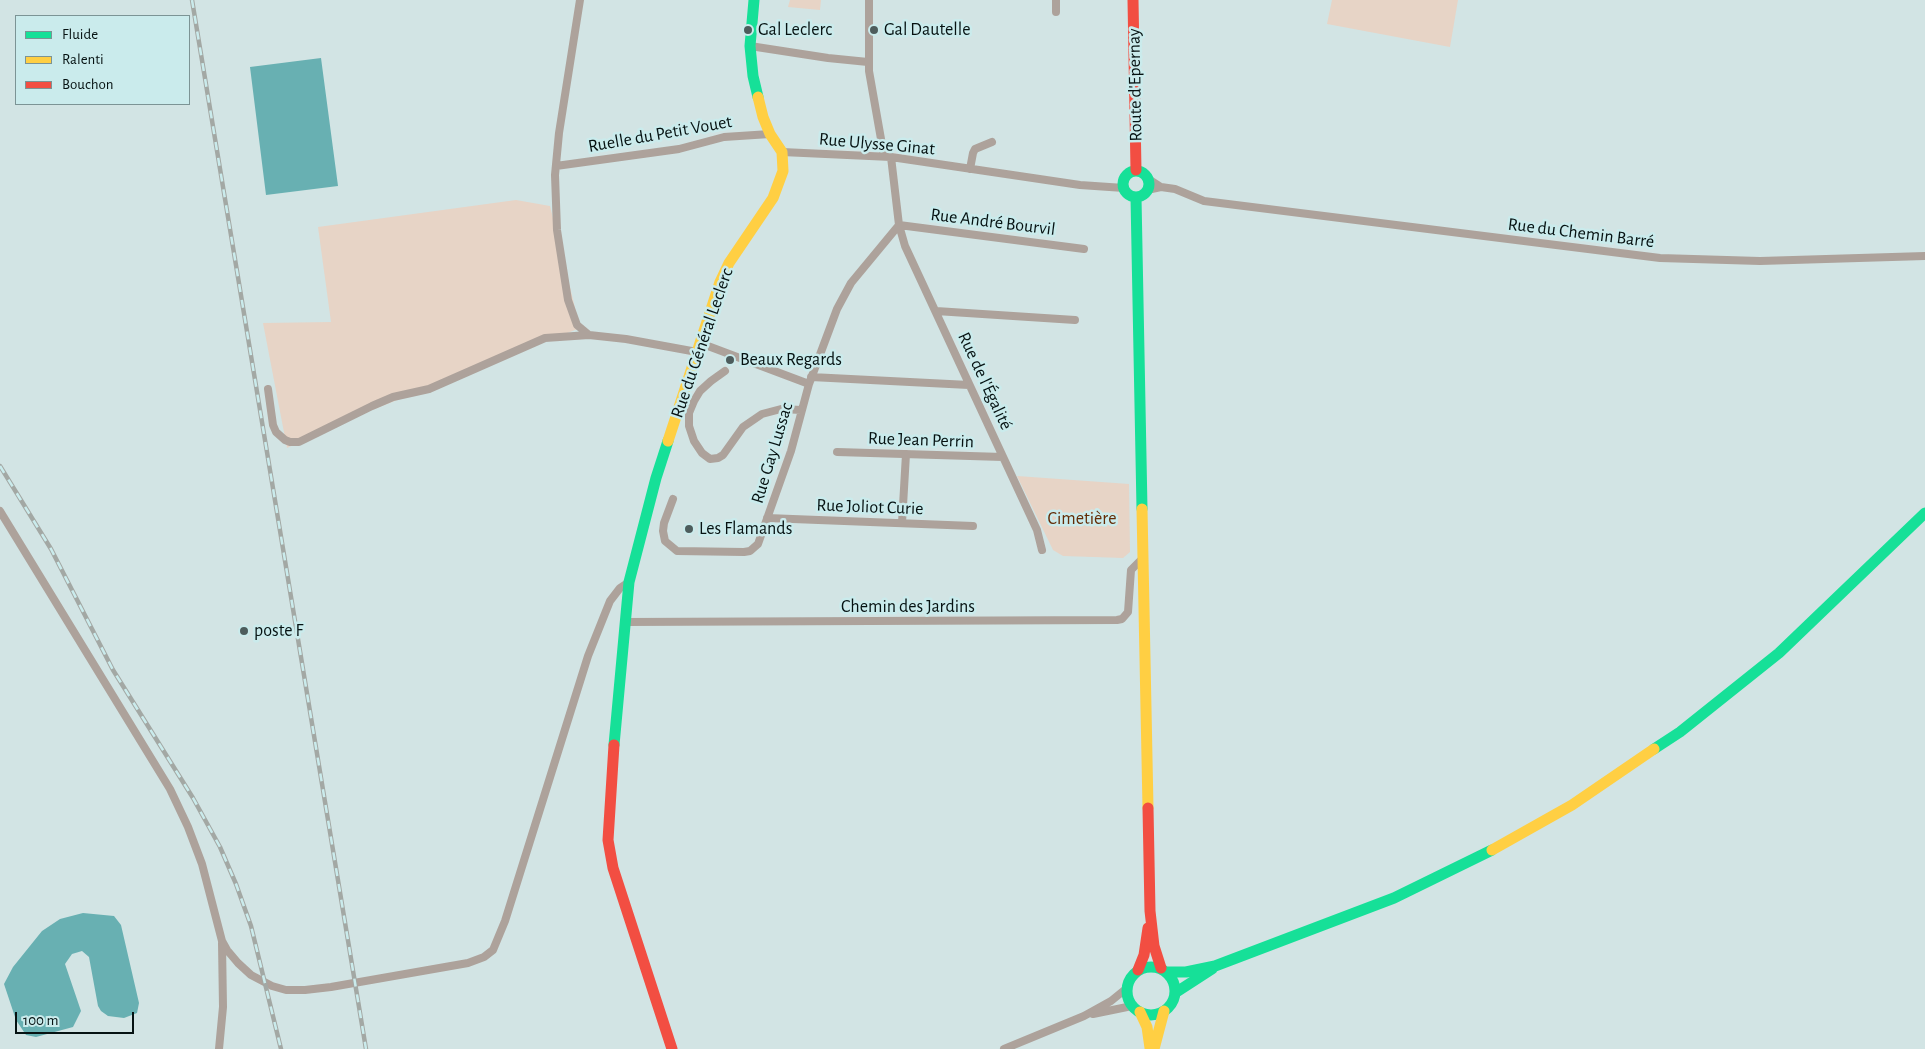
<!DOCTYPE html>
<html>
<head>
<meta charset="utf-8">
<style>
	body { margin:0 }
	#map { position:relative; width:1925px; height:1049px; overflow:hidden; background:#d2e4e4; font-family:"Alegreya Sans",sans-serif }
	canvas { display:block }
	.legend { position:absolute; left:15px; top:15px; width:175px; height:90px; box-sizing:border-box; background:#caebec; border:1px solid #7c9495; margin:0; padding:6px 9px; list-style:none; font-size:15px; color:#061212 }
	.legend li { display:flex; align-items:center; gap:10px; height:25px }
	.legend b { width:25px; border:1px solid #7c9495 }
	.scale { position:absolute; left:15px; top:1012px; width:119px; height:22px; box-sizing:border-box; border:2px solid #061212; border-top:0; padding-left:6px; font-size:15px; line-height:18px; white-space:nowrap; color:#061212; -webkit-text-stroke:4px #caebec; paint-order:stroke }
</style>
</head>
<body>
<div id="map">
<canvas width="1925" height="1049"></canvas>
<ul class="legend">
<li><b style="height:6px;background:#16e098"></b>Fluide</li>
<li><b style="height:6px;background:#ffcf43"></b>Ralenti</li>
<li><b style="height:6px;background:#f24e42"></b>Bouchon</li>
</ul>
<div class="scale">100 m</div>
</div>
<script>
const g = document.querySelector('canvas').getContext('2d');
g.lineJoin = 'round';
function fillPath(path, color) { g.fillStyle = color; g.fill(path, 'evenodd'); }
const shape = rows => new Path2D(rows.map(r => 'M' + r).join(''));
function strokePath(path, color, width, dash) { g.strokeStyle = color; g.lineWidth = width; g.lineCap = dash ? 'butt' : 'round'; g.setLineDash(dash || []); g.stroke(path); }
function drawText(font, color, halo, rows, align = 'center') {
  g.font = font + ' "Alegreya Sans",sans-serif'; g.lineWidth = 5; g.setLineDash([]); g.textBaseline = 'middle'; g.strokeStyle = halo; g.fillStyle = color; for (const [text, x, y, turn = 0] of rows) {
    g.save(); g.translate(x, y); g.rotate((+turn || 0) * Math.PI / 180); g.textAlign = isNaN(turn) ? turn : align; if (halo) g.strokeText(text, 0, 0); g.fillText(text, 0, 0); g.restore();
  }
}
const green = shape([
	[790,0,821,0,820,10,788,7],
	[1332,0,1458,0,1450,47,1327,24],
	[516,200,550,206,580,328,339,423,287,448,263,323,331,322,318,227],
	[1017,476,1129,484,1130,552,1123,558,1063,556,1053,550]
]);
const water = shape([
	[321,58,338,186,266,195,250,67],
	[83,913,114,916,121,925,139,1003,137,1013,124,1018,108,1016,101,1011,98,1006,89,957,82,951,72,954,65,964,81,1011,73,1027,36,1037,26,1035,16,1020,4,984,13,967,42,931,60,919]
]);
const street = shape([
	[580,0,559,133,555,175,557,230,568,300,577,325,589,335],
	[869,0,869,71,884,156],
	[1056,0,1056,12],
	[750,46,828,58,868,62],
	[782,152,891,157,1080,185,1124,188],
	[556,166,679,149,724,137,770,134],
	[970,169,973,153,975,149,992,142],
	[1161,187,1175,189,1204,201,1660,258,1760,261,1925,256],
	[1147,190,1161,187,1147,178],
	[936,311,1075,320],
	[700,343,809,384],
	[725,371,711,381,700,391,694,401,689,413,689,426,694,441,702,453,710,459,718,458,723,455,743,427,762,414,781,409,801,410],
	[811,377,969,385],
	[268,389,273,425,276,432,285,440,290,442,299,442,372,406,393,397,429,389,545,338,589,335,626,339,697,352],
	[837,452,1003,457],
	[673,499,664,523,663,531,665,541,677,551,744,552,750,551,758,544,791,451,809,384,837,309,851,283,899,225,891,157],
	[0,511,170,789,188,827,202,864,222,941,227,950,238,963,251,975,272,986,286,990,305,990,331,987,468,963,484,957,493,950,505,921,588,656,610,601,620,588,629,582],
	[767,518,973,526],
	[902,523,906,454],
	[1042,550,1037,530,905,246,899,225,1084,249],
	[625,622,1117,620,1122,619,1128,612,1131,570,1143,558],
	[1093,1014,1132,1006],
	[219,1049,223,1007,222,943],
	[1004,1049,1084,1016,1111,1001,1127,988]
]);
const fast = shape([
	[754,0,750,46,753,76,758,97],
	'1123 184a13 13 0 1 1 26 0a13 13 0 1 1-26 0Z',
	[1136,197,1142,509],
	[614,745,629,582,656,478,668,441],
	[1654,749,1680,732,1779,653,1925,513],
	'1127 991a24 24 0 1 1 48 0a24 24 0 1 1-48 0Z',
	[1167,972,1186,972,1215,966,1394,898,1492,850],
	[1175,993,1212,969]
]);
const slow = shape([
	[668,441,720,282,729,263,773,198,783,171,782,152,770,134,763,117,758,97],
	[1142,509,1148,808],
	[1492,850,1572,805,1654,749],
	[1140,1012,1147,1027,1150,1048],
	[1154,1049,1164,1011]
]);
const jam = shape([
	[1133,0,1136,170],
	[614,745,608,840,613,868,672,1049],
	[1148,808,1150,911,1154,946,1161,968],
	[1138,970,1144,955,1148,928]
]);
const rail = shape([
	[192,0,366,1049],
	[0,466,51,549,113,670,193,798,220,847,236,884,251,926,281,1049]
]);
const markers = [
	[748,30,5,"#4d5c5c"],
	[874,30,5,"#4d5c5c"],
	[730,360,5,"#4d5c5c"],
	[689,529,5,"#4d5c5c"],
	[244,631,5,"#4d5c5c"]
];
const poiNames = [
	["Gal Leclerc",758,30],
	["Gal Dautelle",884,30],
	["Beaux Regards",740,360],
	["Les Flamands",699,529],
	["poste F",254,631]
];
const streetNames = [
	["Route d'Epernay",1135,85,-91],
	["Ruelle du Petit Vouet",660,134,-10],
	["Rue Ulysse Ginat",877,144,5],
	["Rue André Bourvil",993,222,7],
	["Rue du Chemin Barré",1581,233,7],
	["Rue du Général Leclerc",702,343,-71],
	["Rue de l'Égalité",985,381,65],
	["Rue Jean Perrin",921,440,2],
	["Rue Gay Lussac",772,453,-73],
	["Rue Joliot Curie",870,507,2],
	["Chemin des Jardins",908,607]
];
const parkNames = [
	["Cimetière",1082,519]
];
fillPath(green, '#e7d4c6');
fillPath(water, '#68b0b2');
strokePath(street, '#ada29b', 8);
strokePath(fast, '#16e098', 11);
strokePath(slow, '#ffcf43', 11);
strokePath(jam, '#f24e42', 11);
strokePath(rail, '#a3a8a4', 4.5);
strokePath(rail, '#caebec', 2.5, [8]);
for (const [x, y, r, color] of markers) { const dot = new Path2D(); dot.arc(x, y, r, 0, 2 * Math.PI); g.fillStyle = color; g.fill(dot); strokePath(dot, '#caebec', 2); }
drawText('18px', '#061212', '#caebec', poiNames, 'left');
drawText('18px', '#061212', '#caebec', streetNames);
drawText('18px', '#632b05', '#caebec', parkNames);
</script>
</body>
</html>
